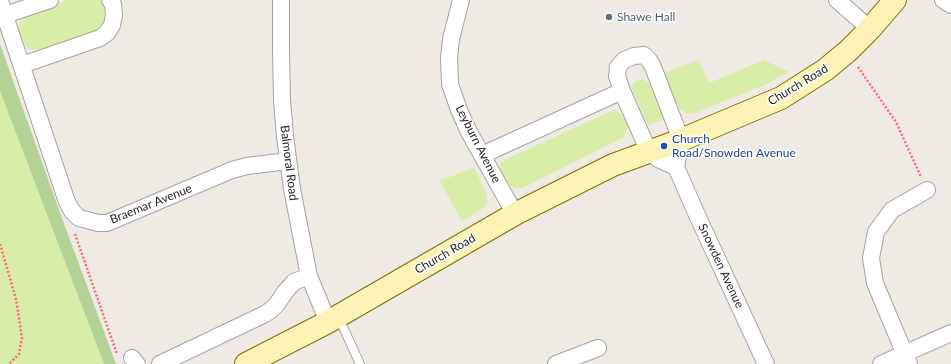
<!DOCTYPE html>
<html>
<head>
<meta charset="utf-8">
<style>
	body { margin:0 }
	canvas { display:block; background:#f0eae4 }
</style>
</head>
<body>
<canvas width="951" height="364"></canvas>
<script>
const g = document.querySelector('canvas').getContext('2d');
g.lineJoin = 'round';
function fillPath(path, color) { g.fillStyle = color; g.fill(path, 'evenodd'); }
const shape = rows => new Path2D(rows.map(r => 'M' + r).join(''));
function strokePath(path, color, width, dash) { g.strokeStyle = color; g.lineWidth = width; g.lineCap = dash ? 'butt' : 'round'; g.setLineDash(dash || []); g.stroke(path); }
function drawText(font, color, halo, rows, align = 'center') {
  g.font = font + ' Lato,sans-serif'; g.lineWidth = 3; g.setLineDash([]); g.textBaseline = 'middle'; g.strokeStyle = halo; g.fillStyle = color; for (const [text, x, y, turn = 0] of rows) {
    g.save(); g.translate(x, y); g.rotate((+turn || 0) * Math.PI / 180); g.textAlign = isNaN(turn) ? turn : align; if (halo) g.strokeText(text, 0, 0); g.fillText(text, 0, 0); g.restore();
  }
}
const grass = shape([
	[68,0,101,0,107,7,106,22,98,31,42,50,29,49,24,44,18,30,19,23,23,17,29,12],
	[698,60,709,83,764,60,789,72,765,85,694,113,687,114,679,108,664,73],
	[643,79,649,83,665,119,648,125,632,89,633,84,637,81],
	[0,91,33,177,104,364,0,364],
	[614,110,620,113,625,119,627,129,624,137,522,188,513,188,506,181,500,170,500,164,504,160],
	[474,167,487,195,487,204,480,210,462,222,440,181]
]);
const forest = shape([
	[0,44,63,221,116,364,104,364,0,91]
]);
const path = shape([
	[858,67,896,122,921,177],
	[75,234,117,354],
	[0,244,16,299,22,338,19,354,9,364]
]);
const lane = shape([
	[338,316,360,364]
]);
const street = shape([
	[281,0,281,52,282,100,285,136,292,189,309,276,328,322],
	[461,0,451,39,449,58,450,84,459,110,469,132,515,214],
	[837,0,870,29],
	[943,0,951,5],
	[0,1,67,202,72,211,79,218,98,223,107,223,232,170,247,166,288,161],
	[5,15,50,0],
	[22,65,100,38,107,33,112,25,114,15,113,4,110,0],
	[482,155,622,91],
	[676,167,658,159,649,152,622,91,617,76,618,67,624,60,634,56,644,55,649,60,653,67,681,140,676,167,697,215,766,364],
	[132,358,137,364],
	[160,364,265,314,271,310,277,304,285,292,294,282,309,276],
	[556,364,598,348],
	[881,364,951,333],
	[909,364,875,283,871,258,876,232,892,210,927,190]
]);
const secondary = shape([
	[246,364,328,322,515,214,613,165,681,140,781,98,825,70,848,51,870,29,895,0]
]);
const markers = [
	[609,17,4,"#5c6f8a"],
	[664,146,4,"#1a4fb4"]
];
const serviceNames = [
	["Shawe Hall",617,17]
];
const streetNames = [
	["Church Road",798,85,-31],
	["Leyburn Avenue",478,144,63],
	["Balmoral Road",289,163,83],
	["Braemar Avenue",151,204,-22],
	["Church Road",445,254,-30],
	["Snowden Avenue",721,266,65]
];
const transitNames = [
	["Church",672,139],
	["Road/Snowden Avenue",672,153]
];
fillPath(grass, '#d8eea7');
fillPath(forest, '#b4d296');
strokePath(lane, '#a3a3a3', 10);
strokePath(street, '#a3a3a3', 18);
strokePath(secondary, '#7c7000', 24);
strokePath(path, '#ff6776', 2.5, [2, 2]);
strokePath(lane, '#fff', 8);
strokePath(street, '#fff', 16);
strokePath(secondary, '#fef3b5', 22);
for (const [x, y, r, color] of markers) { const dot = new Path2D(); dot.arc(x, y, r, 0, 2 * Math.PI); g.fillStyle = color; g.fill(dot); strokePath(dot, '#fff', 1.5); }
drawText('12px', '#4e5e75', '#fff', serviceNames, 'left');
drawText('12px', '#1f1f1f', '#fff', streetNames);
drawText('12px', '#164399', '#fff', transitNames, 'left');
</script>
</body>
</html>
